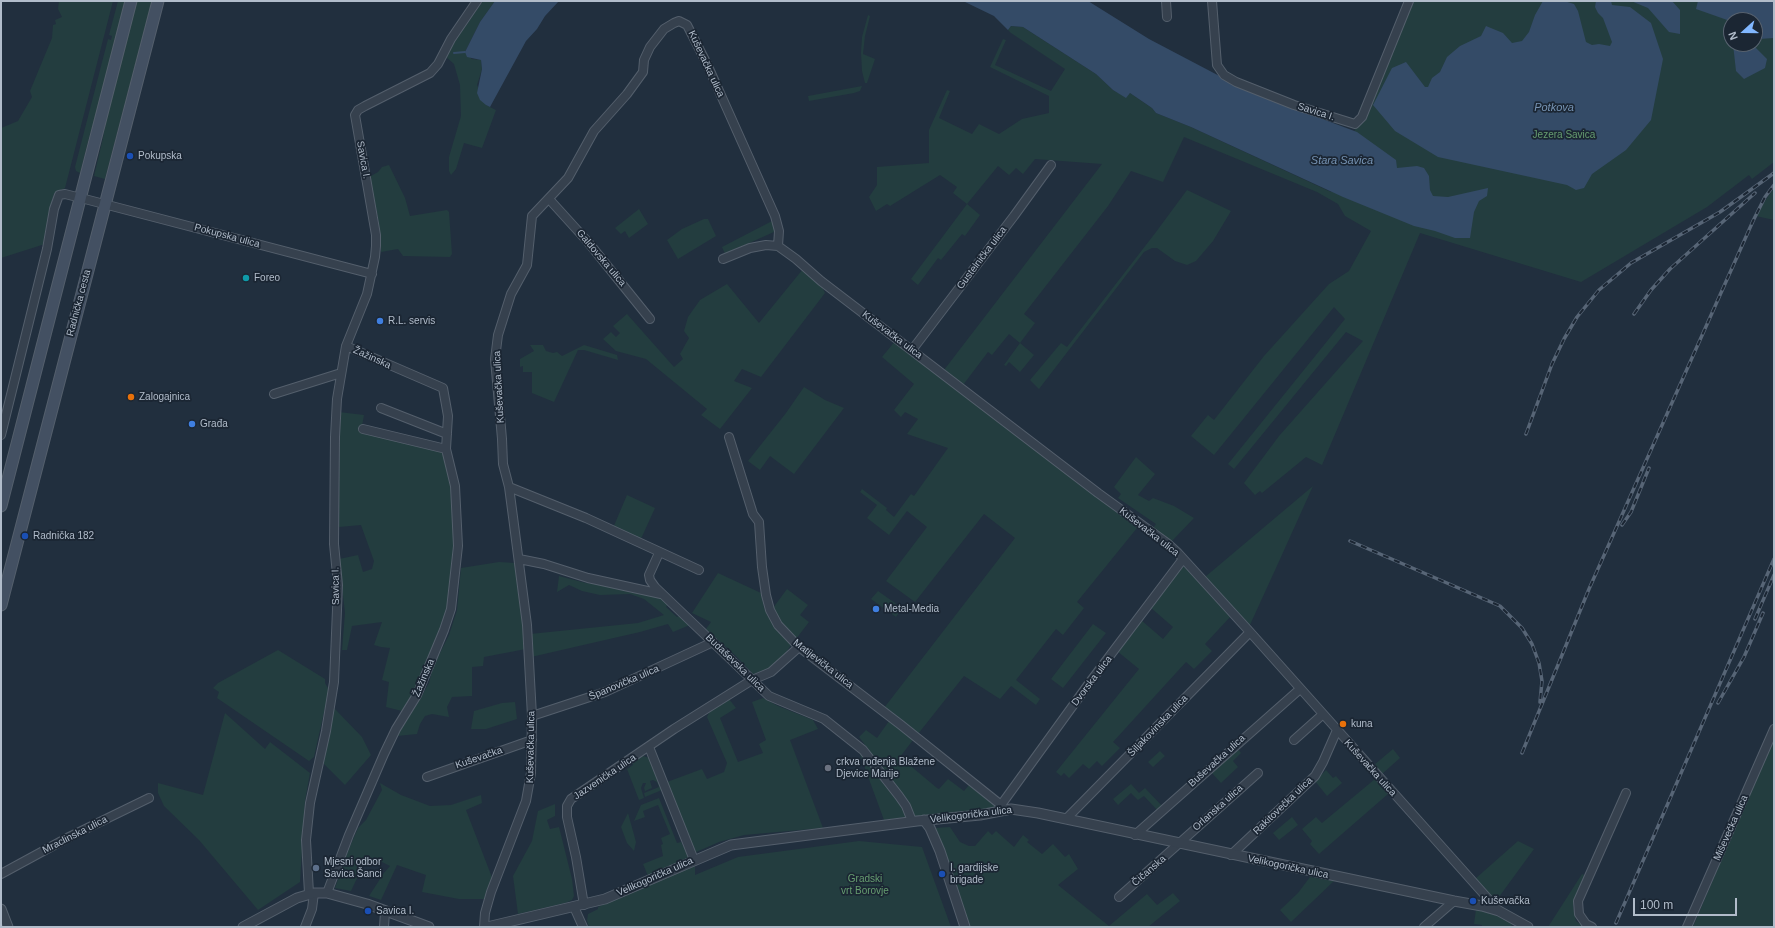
<!DOCTYPE html>
<html>
<head>
<meta charset="utf-8">
<style>
	body { margin:0 }
	#map { position:relative; width:1775px; height:928px; overflow:hidden; background:#212f3e; font-family:Arial,sans-serif }
	canvas { display:block }
	.frame { position:absolute; inset:0; border:2px solid #b1bcca; pointer-events:none }
	.north { position:absolute; left:1723px; top:12px; width:40px; height:40px; box-sizing:border-box; background:#1b2633; border:1px solid #57626f; border-radius:50%; rotate:249deg; font-size:11px; font-weight:700; line-height:16px; text-align:center; color:#b1bcca }
	.north::after { content:''; display:block; margin:auto; width:14px; height:18px; background:#81b7ff; clip-path:polygon(50% 0,100% 100%,50% 72%,0 100%) }
	.scale { position:absolute; left:1633px; top:898px; width:104px; height:18px; box-sizing:border-box; border:2px solid #b1bcca; border-top:0; padding-left:5px; font-size:12px; line-height:14px; white-space:nowrap; color:#b1bcca; -webkit-text-stroke:3px #1b2633; paint-order:stroke }
</style>
</head>
<body>
<div id="map">
<canvas width="1775" height="928"></canvas>
<div class="frame"></div>
<div class="north">N</div>
<div class="scale">100 m</div>
</div>
<script>
const g = document.querySelector('canvas').getContext('2d');
g.lineJoin = 'round';
function fillPath(path, color) { g.fillStyle = color; g.fill(path, 'evenodd'); }
const shape = rows => new Path2D(rows.map(r => 'M' + r).join(''));
function strokePath(path, color, width, dash) { g.strokeStyle = color; g.lineWidth = width; g.lineCap = dash ? 'butt' : 'round'; g.setLineDash(dash || []); g.stroke(path); }
function drawText(font, color, halo, rows, align = 'center') {
  g.font = font + ' Arial,sans-serif'; g.lineWidth = 3.5; g.setLineDash([]); g.textBaseline = 'middle'; g.strokeStyle = halo; g.fillStyle = color; for (const [text, x, y, turn = 0] of rows) {
    g.save(); g.translate(x, y); g.rotate((+turn || 0) * Math.PI / 180); g.textAlign = isNaN(turn) ? turn : align; if (halo) g.strokeText(text, 0, 0); g.fillText(text, 0, 0); g.restore();
  }
}
const green = shape([
	[59,1,113,1,65,188,54,194,49,213,45,244,1,258,1,128,18,121,32,97,30,91,52,38,53,25,56,24,55,20,62,17,58,9],
	[118,1,128,1,101,103,90,134,80,173,76,171,75,167,108,39,111,40,112,36,109,35],
	[136,1,152,1,105,179,94,176,103,138,109,103],
	[483,1,495,1,480,22,465,52,472,59,481,60,482,69,477,85,486,105,496,110,482,148,464,143,456,169,451,175,449,171,449,157,461,116,460,85,454,64,445,56],
	[1404,1,1774,1,1774,162,1752,179,1749,175,1707,207,1581,282,1420,233,1322,465,1306,457,1262,493,1260,491,1255,495,1244,483,1279,436,1363,341,1346,332,1234,469,1228,464,1345,319,1334,307,1214,455,1191,436,1208,415,1214,420,1264,356,1329,284,1349,271,1371,231,1345,216,1338,204,1317,192,1184,137,1163,182,1131,171,1108,206,1024,314,1035,323,1020,343,1034,355,1020,372,1009,362,1006,366,1004,365,1020,343,1009,334,992,355,988,352,963,385,944,370,1102,164,1035,159,1023,174,1016,168,1009,175,998,166,967,204,980,215,965,236,962,234,941,260,938,258,918,285,911,279,967,204,953,193,957,187,940,175,890,206,887,204,876,211,869,197,877,185,877,167,929,163,929,130,947,90,950,91,939,118,972,134,979,124,999,134,1022,119,1049,113,1049,96,990,67,1003,39,1006,40,995,65,1051,91,1065,69,1011,33,1008,30,1011,26,1023,27,1096,74,1113,90,1126,97,1130,93,1152,108,1156,113,1191,127,1331,192,1359,119,1361,105,1368,97],
	[1731,20,1755,20,1755,44,1731,44],
	[868,15,870,16,865,36,863,54,875,59,867,83,865,83,862,71,861,53,862,37],
	[862,86,860,91,854,93,809,101,808,96],
	[389,165,405,198,410,216,447,210,449,212,452,254,450,257,403,256,398,249,381,252,378,217,369,177,378,172,382,167],
	[1774,188,1774,220,1756,216,1767,198],
	[1187,190,1231,211,1213,241,1196,261,1187,265,1175,261,1157,248,1152,248,1144,252,1039,389,1030,380,1061,343,1067,347,1156,232],
	[639,209,648,224,629,238,625,231,621,234,615,228],
	[704,219,708,219,716,236,678,259,667,240,682,229],
	[774,220,776,231,725,254,722,247],
	[803,269,822,287,825,293,761,377,742,369,734,381,752,388,720,429,701,415,707,409,646,359,616,351,603,339,611,332,616,337,620,333,613,326,627,314,674,367,683,359,680,354,689,338,684,331,688,317,700,300,727,284,759,323],
	[896,340,1137,528,1077,602,1084,608,1063,635,1056,629,1016,680,1040,699,1036,705,1011,686,1000,699,964,676,918,734,884,708,1015,538,984,514,915,602,886,581,927,527,907,511,889,535,867,518,877,505,860,492,862,489,887,508,886,510,894,517,911,494,914,496,948,448,907,434,918,419,905,412,901,417,894,410,914,384,882,357],
	[530,345,543,345,546,351,553,353,557,352,562,356,584,345,617,355,618,360,584,350,578,350,554,402,532,393,532,372,523,372,523,366,520,367,520,359,534,351],
	[804,387,825,400,844,408,794,474,770,456,760,470,748,461,786,413],
	[339,412,364,415,362,426,441,450,451,477,456,536,447,615,419,685,401,719,402,711,386,707,389,682,382,680,390,648,381,647,374,645,382,622,352,626,347,650,342,650,345,613,339,559,358,555,363,572,372,569,374,561,361,525,339,527,337,455],
	[1136,457,1155,474,1138,495,1149,501,1153,498,1174,506,1194,518,1172,541,1153,528,1156,524,1118,498,1121,494,1114,487],
	[1313,486,1276,568,1249,627,1205,577],
	[627,495,655,508,640,541,613,528],
	[499,562,515,563,526,649,484,657,483,666,472,667,472,696,452,697,447,707,449,717,432,714,425,716,420,724,417,734,397,736,419,701,429,683,433,667,449,635,457,610,461,568],
	[1182,567,1185,567,1231,616,1205,644,1212,651,1194,669,1186,662,1113,742,1120,748,1102,766,1097,761,1089,769,1083,764,1069,778,1064,773,1061,776,1056,772,1139,669,1117,651,1141,620,1163,639,1173,627,1150,607],
	[718,573,761,593,764,608,771,620,791,645,785,654,769,669,753,674,736,656,706,629,711,622,692,613],
	[559,576,586,583,616,587,658,596,668,604,666,607,677,617,681,615,690,625,673,632,668,624,640,632,531,657,530,634,638,623,664,615,644,599,630,594,600,595,582,591,569,585,557,592],
	[787,589,808,605,800,615,809,622,796,639,779,621,773,608],
	[878,591,902,608,896,617,871,599],
	[1093,624,1106,633,1063,688,1051,679],
	[278,650,325,679,325,683,329,690,314,757,309,761,217,698,219,692,213,688,218,683],
	[763,698,778,706,813,720,818,729,790,740,823,828,744,835,719,842,694,853,667,782,702,769,707,779,724,772,727,763,707,717,710,711,729,699,736,708,720,718,738,762,763,753,759,744,766,740,752,702],
	[515,702,517,719,486,729,471,729,474,711,502,703],
	[334,708,362,737,371,755,345,785,323,763],
	[225,713,265,749,270,742,310,773,305,801,300,882,258,910,199,840,164,806,158,793,158,783,203,795],
	[889,721,913,740,900,757,937,788,939,789,948,779,964,791,969,785,997,807,996,808,915,817,902,794,859,737,866,730,877,738],
	[1774,736,1774,927,1693,927],
	[1237,748,1241,753,1233,761,1238,767,1221,783,1211,772],
	[1393,749,1400,758,1382,774,1374,765],
	[1160,751,1165,756,1153,767,1148,762],
	[859,752,883,780,902,806,907,817,884,820],
	[643,756,650,758,662,790,645,797,644,793,659,787,657,782,653,780,650,781,652,788,645,791,644,788,646,783,643,783,641,788,644,798,639,800,627,769,633,765,631,762],
	[1326,770,1333,778,1336,776,1342,783,1327,796,1315,781],
	[1375,779,1388,794,1319,854,1310,844,1312,841,1302,829,1316,817,1322,823],
	[380,783,401,795,430,806,451,805,481,795,482,803,466,810,493,880,486,899,459,899,422,892,426,875,397,865,381,900,369,896,384,873,390,866,376,859,367,857,351,891,335,888,348,851,358,828,366,820,382,790],
	[1131,784,1139,793,1145,788,1163,807,1158,811,1144,796,1138,800,1131,793,1118,805,1113,799],
	[659,798,677,843,681,842,689,857,648,876,643,864,663,856,661,845,663,844,661,838,670,834,658,805,643,811,645,817,634,821,641,805],
	[555,804,555,816,547,820,550,829,559,827,572,879,574,896,572,900,565,903,518,914,513,876,532,841,538,811],
	[628,813,636,842,634,851,627,843,621,827],
	[1292,817,1298,825,1279,840,1273,833],
	[950,827,960,842,969,846,975,846,988,831,992,835,996,831,1014,847,1023,835,1029,840,1027,842,1042,854,1053,844,1065,857,1069,854,1078,869,1058,885,1109,926,1147,894,1157,905,1173,893,1180,901,1148,927,969,927,934,828],
	[859,841,922,847,951,927,589,927,587,921,588,914,598,909,598,907,693,865,695,867,695,875,738,857],
	[1518,841,1534,849,1496,901,1475,879],
	[1582,874,1585,875,1573,906,1576,921,1584,927,1548,927],
	[1310,877,1334,881,1291,922,1280,910,1298,893],
	[1476,909,1488,911,1512,924,1511,927,1482,927,1482,925,1474,924]
]);
const water = shape([
	[495,1,559,1,545,16,537,29,526,41,490,107,486,105,480,100,477,93,482,69,481,60,467,57,465,52,480,22],
	[963,1,1088,1,1149,39,1248,91,1357,132,1396,160,1397,168,1417,166,1424,168,1429,176,1430,190,1433,196,1448,197,1488,188,1487,196,1479,201,1474,212,1470,238,1455,238,1435,231,1414,226,1343,197,1191,127,1156,113,1152,108,1130,93,1126,98,1113,90,1096,74,1023,27,1011,26,1008,30,994,16],
	[1543,1,1564,1,1574,4,1578,11,1586,42,1592,45,1599,44,1610,46,1612,42,1603,18,1598,13,1595,7,1596,1,1611,1,1612,5,1630,7,1651,23,1663,59,1651,120,1626,150,1592,174,1584,188,1576,190,1567,185,1438,157,1395,131,1373,105,1392,68,1406,62,1425,87,1428,87,1432,78,1440,72,1447,57,1460,46,1481,36,1486,26,1503,33,1512,43,1522,41,1529,32,1535,15],
	[1631,1,1672,1,1680,10,1680,34,1669,32,1648,8],
	[1698,1,1774,1,1774,38,1759,39,1754,46,1767,59,1765,68,1744,79,1736,71,1733,44,1755,44,1755,20,1731,20,1731,29,1730,21,1696,9]
]);
const stream = shape([
	[454,53,465,52]
]);
const minor = shape([
	[1166,1,1167,17],
	[1212,1,1217,65,1224,75,1236,82,1294,105,1355,124,1362,117,1409,1],
	[549,199,588,242,650,319],
	[723,259,750,248,766,245,778,246,796,259,821,281,1098,493,1167,543,1178,553,1250,632,1499,911],
	[912,350,1014,216,1051,165],
	[274,394,341,373],
	[381,408,447,434],
	[363,429,446,449],
	[1,435,47,249,54,209,59,195,65,194,81,198,372,274],
	[729,437,753,514,759,522,762,567,766,595,770,610,778,625,799,647,901,725,1001,805,1004,810],
	[509,487,586,518,699,570],
	[659,553,649,575,650,580,655,587,769,696,824,719,863,750,899,796,906,806,912,821],
	[519,559,544,564,588,578,661,594],
	[532,716,605,692,713,642],
	[1294,740,1322,715],
	[649,747,694,860],
	[427,777,532,740],
	[1001,805,1090,682,1183,559],
	[1066,819,1250,632],
	[1135,835,1300,689],
	[1231,855,1315,776,1323,762,1337,730],
	[1,874,69,837,149,798],
	[309,893,306,840,310,803,326,731,334,682,338,585,334,544,335,437,337,399,346,346,367,294,375,257,376,246,376,235,355,115,358,110,365,106,430,73,438,64,451,39,477,1],
	[327,893,349,835,384,754,396,729,417,695,444,630,451,609,458,546,455,486,446,449,448,416,443,388,346,346],
	[1119,897,1258,773],
	[584,905,576,857,567,817,567,806,571,799,674,729,752,680,771,672,799,647],
	[574,907,583,927],
	[305,927,312,909,314,893],
	[384,927,385,912],
	[484,927,485,913,491,892,526,801,531,773,532,716,527,625,513,517,509,487,503,464,502,439,495,359,498,335,511,294,527,265,532,216,568,178,594,131,627,94,643,72,644,60,650,47,664,29,674,23,679,21,687,25,707,64,775,216,779,231,778,246],
	[1424,927,1454,901],
	[1592,927,1586,924,1579,914,1578,901,1626,793],
	[1687,927,1774,729]
]);
const tertiary = shape([
	[924,820,930,828,940,851,965,927],
	[1,909,8,927],
	[243,927,297,898,314,893,327,893,367,904,429,927],
	[487,927,605,899,731,845,917,821,980,815,1011,809,1038,813,1454,901,1482,906,1499,911,1528,927]
]);
const secondary = shape([
	[1,506,131,1],
	[1,605,158,1]
]);
const rail = shape([
	[1634,314,1651,290,1670,269,1755,193],
	[1526,434,1552,364,1564,339,1577,317,1599,290,1631,263,1720,212,1774,173],
	[1622,525,1631,512,1649,468],
	[1350,541,1500,606,1522,628,1532,644,1539,663,1542,681,1540,702],
	[1755,619,1774,575],
	[1718,703,1744,657,1763,613],
	[1522,753,1589,589,1753,221,1765,197,1774,185],
	[1616,923,1774,559]
]);
const markers = [
	[130,156,4,"#1a4fb4"],
	[246,278,4,"#0f9aa8"],
	[380,321,4,"#3f7fe0"],
	[131,397,4,"#e8710a"],
	[192,424,4,"#3f7fe0"],
	[25,536,4,"#1a4fb4"],
	[876,609,4,"#3f7fe0"],
	[1343,724,4,"#e8710a"],
	[828,768,4,"#6b7280"],
	[316,868,4,"#5c6f8a"],
	[942,874,4,"#1a4fb4"],
	[1473,901,4,"#1a4fb4"],
	[368,911,4,"#1a4fb4"]
];
const streetNames = [
	["Kuševačka ulica",706,64,65],
	["Savica I.",1316,112,18],
	["Savica I.",363,160,80],
	["Pokupska ulica",227,236,15],
	["Galdovska ulica",601,258,50],
	["Gustelnička ulica",982,258,-53],
	["Radnička cesta",79,303,-75],
	["Kuševačka ulica",892,335,37],
	["Žažinska",372,358,24],
	["Kuševačka ulica",499,387,-93],
	["Kuševačka ulica",1149,532,38],
	["Savica I.",336,586,-91],
	["Budaševska ulica",735,663,44],
	["Matijevička ulica",823,664,38],
	["Žažinska",424,678,-67],
	["Dvorska ulica",1092,681,-53],
	["Španovička ulica",624,683,-23],
	["Šiljakovinska ulica",1158,726,-46],
	["Kuševačka ulica",531,747,-89],
	["Kuševačka",479,758,-19],
	["Buševačka ulica",1217,761,-42],
	["Kuševačka ulica",1370,768,48],
	["Jazvenička ulica",605,777,-34],
	["Rakitovečka ulica",1283,806,-44],
	["Orlanska ulica",1218,808,-42],
	["Velikogorička ulica",971,815,-7],
	["Miševečka ulica",1731,828,-66],
	["Mraclinska ulica",75,835,-27],
	["Velikogorička ulica",1288,867,12],
	["Čičanska",1149,871,-41],
	["Velikogorička ulica",655,877,-24]
];
const parkNames = [
	["Jezera Savica",1564,135],
	["Gradski",865,879],
	["vrt Borovje",865,891]
];
const poiNames = [
	["Pokupska",138,156],
	["Foreo",254,278],
	["R.L. servis",388,321],
	["Zalogajnica",139,397],
	["Građa",200,424],
	["Radnička 182",33,536],
	["Metal-Media",884,609],
	["kuna",1351,724],
	["crkva rođenja Blažene",836,762],
	["Djevice Marije",836,774],
	["Mjesni odbor",324,862],
	["Savica Šanci",324,874],
	["I. gardijske",950,868],
	["brigade",950,880],
	["Kuševačka",1481,901],
	["Savica I.",376,911]
];
const waterNames = [
	["Potkova",1554,108],
	["Stara Savica",1342,161]
];
fillPath(green, '#233d3f');
fillPath(water, '#344b67');
strokePath(stream, '#344b67', 2);
strokePath(minor, '#545f6c', 10);
strokePath(tertiary, '#545f6c', 11);
strokePath(secondary, '#545f6c', 13);
strokePath(minor, '#36414e', 8);
strokePath(tertiary, '#36414e', 9);
strokePath(secondary, '#435062', 11);
strokePath(rail, '#576576', 3.5);
strokePath(rail, '#1b2633', 2, [6]);
for (const [x, y, r, color] of markers) { const dot = new Path2D(); dot.arc(x, y, r, 0, 2 * Math.PI); g.fillStyle = color; g.fill(dot); strokePath(dot, '#1b2633', 1.5); }
drawText('10px', '#b1bcca', '#1b2633', streetNames);
drawText('10px', '#669d70', '#1b2633', parkNames);
drawText('10px', '#b1bcca', '#1b2633', poiNames, 'left');
drawText('italic 11px', '#7693b3', '#1b2633', waterNames);
</script>
</body>
</html>
